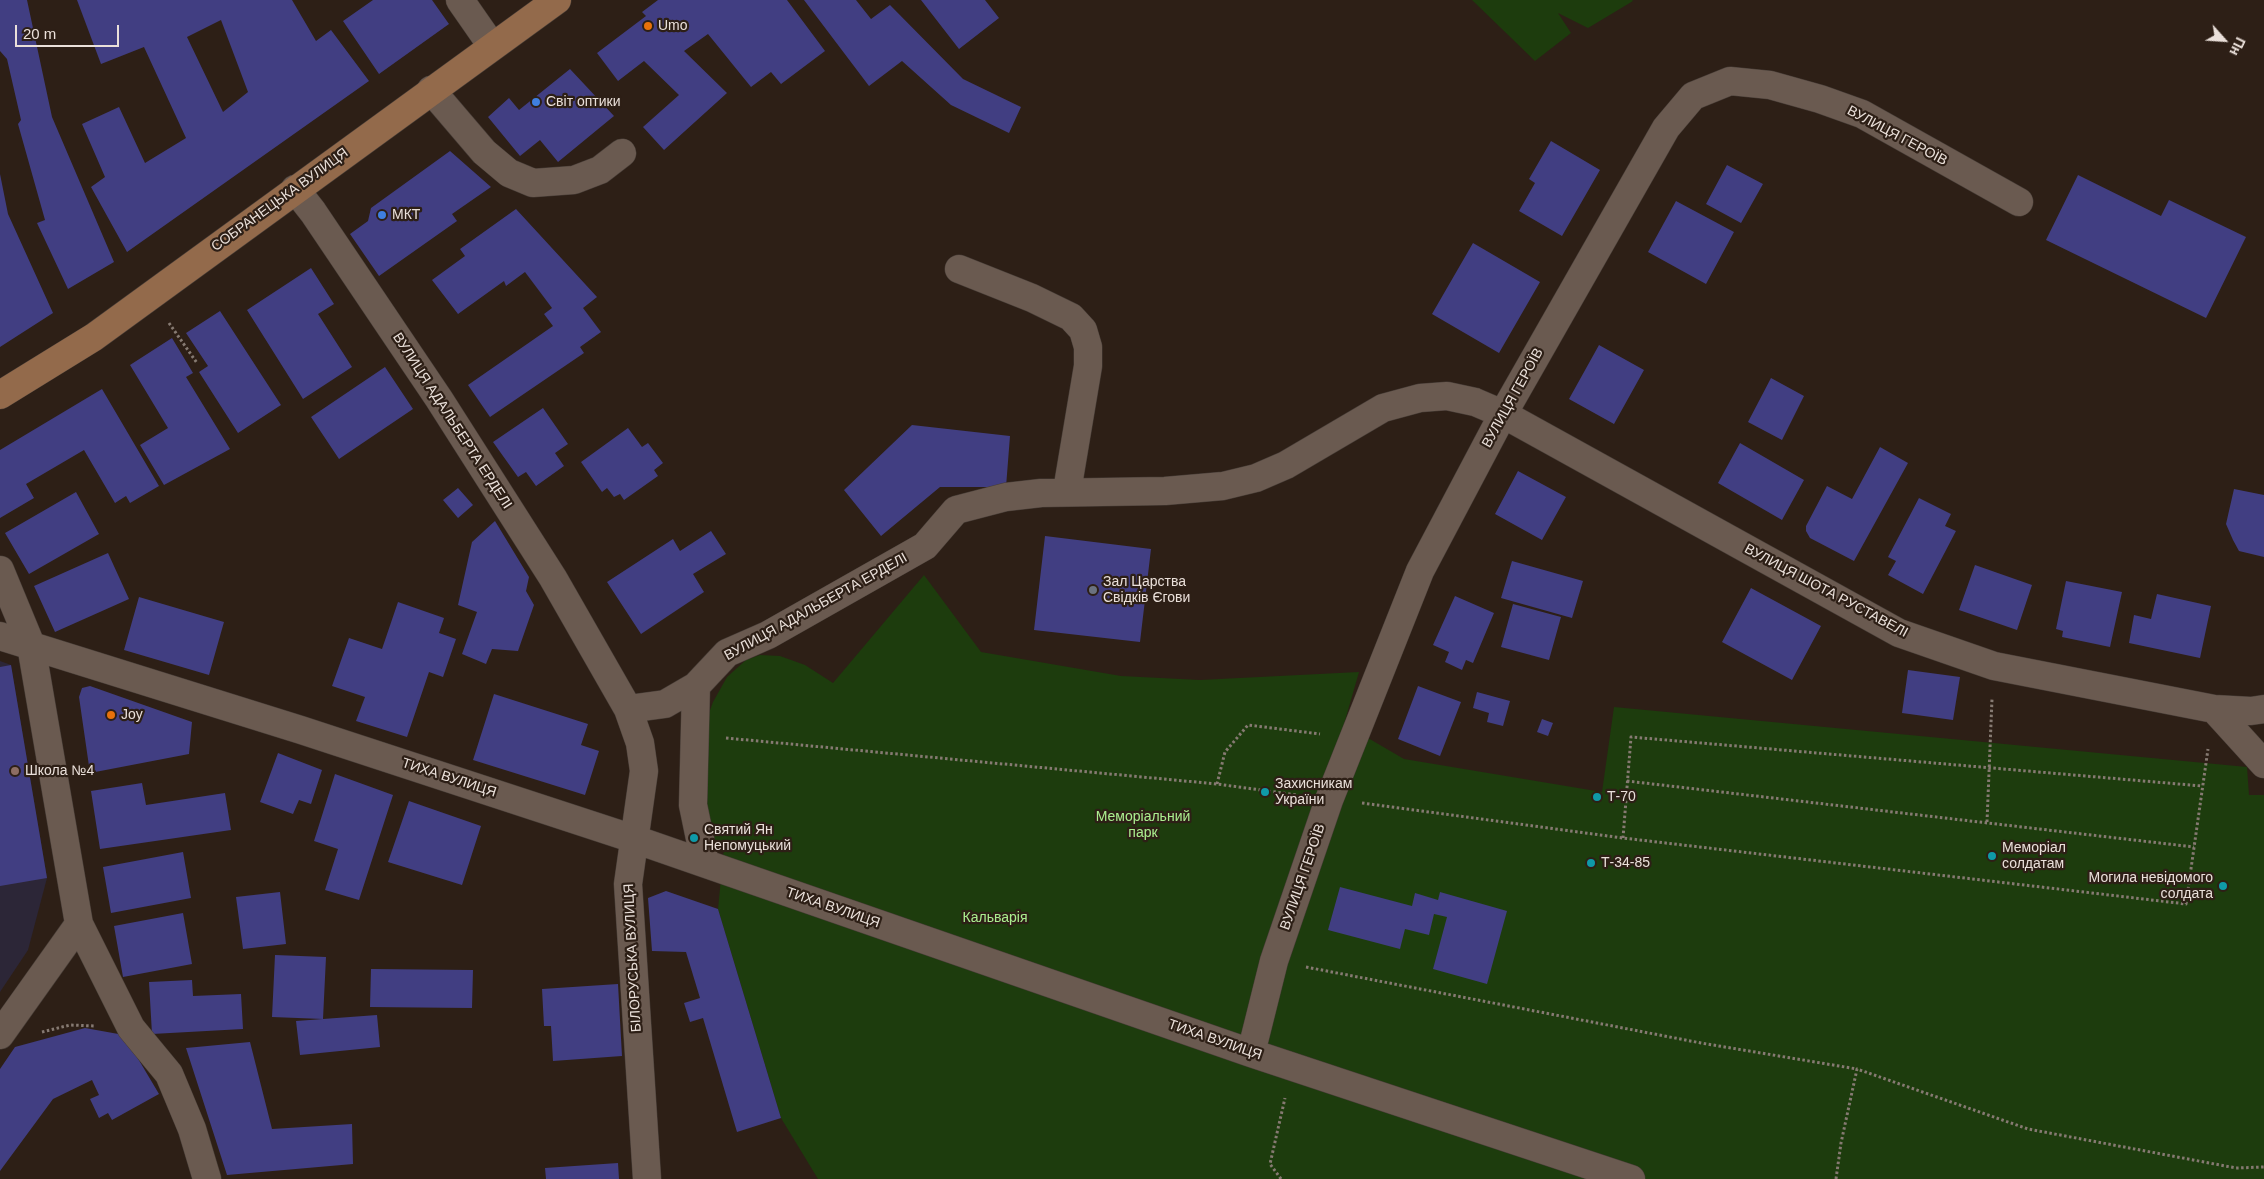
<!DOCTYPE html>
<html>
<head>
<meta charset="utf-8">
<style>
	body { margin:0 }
	#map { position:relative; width:2264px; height:1179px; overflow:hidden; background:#2d1f16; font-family:Arial,sans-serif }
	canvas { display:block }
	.north { position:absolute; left:2199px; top:15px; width:50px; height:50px; -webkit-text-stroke:4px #2d1f16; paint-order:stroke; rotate:116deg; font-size:14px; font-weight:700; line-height:20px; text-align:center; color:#eae0da }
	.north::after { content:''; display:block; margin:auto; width:18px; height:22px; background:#eae0da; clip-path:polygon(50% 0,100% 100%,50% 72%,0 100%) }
	.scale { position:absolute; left:15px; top:25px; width:104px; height:22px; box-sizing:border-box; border:2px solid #eae0da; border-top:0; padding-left:6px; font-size:15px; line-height:18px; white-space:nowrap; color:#eae0da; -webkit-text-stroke:4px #2d1f16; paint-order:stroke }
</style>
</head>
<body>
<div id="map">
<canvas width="2264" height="1179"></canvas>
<div class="north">Пн</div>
<div class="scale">20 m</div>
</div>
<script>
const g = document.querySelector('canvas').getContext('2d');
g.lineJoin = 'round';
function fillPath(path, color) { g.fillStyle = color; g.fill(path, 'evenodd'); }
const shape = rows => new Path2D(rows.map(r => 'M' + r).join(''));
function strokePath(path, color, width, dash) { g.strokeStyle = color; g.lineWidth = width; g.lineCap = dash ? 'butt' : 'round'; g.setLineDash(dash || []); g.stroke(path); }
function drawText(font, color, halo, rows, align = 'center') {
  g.font = font + ' Arial,sans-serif'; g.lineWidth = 4.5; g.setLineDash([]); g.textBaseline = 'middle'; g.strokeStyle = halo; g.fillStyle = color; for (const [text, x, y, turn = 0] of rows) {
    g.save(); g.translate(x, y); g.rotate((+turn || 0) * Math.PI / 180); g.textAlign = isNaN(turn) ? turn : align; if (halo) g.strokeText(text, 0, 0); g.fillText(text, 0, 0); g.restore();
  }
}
const education = shape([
	[0,661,11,665,47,878,28,950,0,992]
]);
const green = shape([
	[1472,0,1632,0,1633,1,1588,28,1558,13,1571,33,1535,61],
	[924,575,981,652,1121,676,1200,680,1359,672,1344,724,1404,759,1602,792,1614,707,2247,767,2249,795,2264,795,2264,1179,818,1179,781,1118,718,909,724,848,713,838,705,820,706,721,713,702,727,677,746,660,760,655,780,656,805,665,833,683]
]);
const building = shape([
	[0,0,27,0,52,117,114,262,68,289,37,223,45,220,18,124,21,120,7,59,0,51],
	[77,0,292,0,316,41,331,30,369,81,127,252,91,187,105,177,82,124,119,107,145,163,186,138,144,47,101,64],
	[221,20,248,92,223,112,187,37],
	[373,0,432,0,449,24,379,74,343,21],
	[658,0,787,0,825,51,781,84,771,72,751,87,708,34,684,51,727,93,664,150,643,127,679,95,644,61,618,81,597,53,646,16,642,12],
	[804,0,856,0,871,19,890,5,963,79,1021,107,1009,133,951,105,902,61,869,86],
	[921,0,985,0,999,18,959,49],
	[570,69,614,116,558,162,540,140,520,156,488,117,509,98,519,110],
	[1551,141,1600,170,1562,236,1519,211,1535,183,1529,179],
	[450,151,491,187,452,214,457,221,379,276,350,234,368,221,371,208],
	[1727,165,1763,184,1741,223,1706,204],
	[0,174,8,214,53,313,0,347],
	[2078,175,2161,216,2169,200,2246,237,2206,318,2046,240],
	[1676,201,1734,232,1706,284,1648,252],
	[516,209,597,297,583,308,601,332,580,347,584,353,490,417,468,385,553,326,544,314,552,308,525,272,506,286,504,281,458,314,432,280,465,256,460,249],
	[1473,243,1540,282,1499,353,1432,314],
	[311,268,334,304,318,314,352,367,303,399,247,310],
	[220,311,281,405,238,433,199,372,208,366,186,333],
	[172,338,193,373,186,377,230,449,164,485,140,445,168,428,130,365],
	[1599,345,1644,370,1614,424,1569,399],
	[385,367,413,409,339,459,311,417],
	[1771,378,1804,396,1782,440,1748,422],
	[102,389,159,486,130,503,126,496,115,503,84,450,26,484,34,498,0,518,0,450],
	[543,408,568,444,555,453,564,466,536,486,526,472,518,477,493,442],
	[912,425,1010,436,1006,487,940,487,881,536,844,490],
	[628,428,642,447,648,443,663,463,654,470,658,476,624,500,620,494,614,497,607,488,602,492,581,462],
	[1740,443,1804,480,1782,520,1718,483],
	[1880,447,1908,463,1854,561,1810,538,1806,531,1806,526,1827,486,1852,499],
	[1518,471,1566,497,1542,540,1495,514],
	[458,488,473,505,458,518,443,500],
	[2234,489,2264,495,2264,557,2239,551,2233,540,2226,524],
	[76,492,99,534,29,574,5,533],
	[1919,498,1951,514,1945,526,1956,531,1923,594,1888,575,1896,561,1888,557],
	[495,521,529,577,526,591,534,605,518,651,492,649,486,664,462,654,477,612,458,605,472,542],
	[711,531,726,554,693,574,704,592,641,634,607,582,673,539,680,551],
	[1045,536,1151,549,1140,642,1034,630],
	[108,553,129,599,55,632,34,586],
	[1512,561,1583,581,1572,618,1501,598],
	[1975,565,2032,585,2017,630,1959,610],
	[2066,581,2122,592,2110,647,2062,637,2063,631,2056,629],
	[1751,588,1821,626,1792,680,1722,642],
	[2157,594,2211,606,2200,658,2129,643,2134,615,2151,619],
	[1455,596,1494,613,1473,663,1466,660,1462,670,1445,662,1449,652,1433,645],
	[139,597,224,622,209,675,124,650],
	[398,602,444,618,439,633,456,639,443,677,429,672,407,737,356,721,365,697,332,686,349,638,382,649],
	[1513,604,1561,617,1549,660,1501,647],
	[11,665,47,878,0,886,0,667],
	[1908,670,1960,677,1953,720,1902,713],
	[90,686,192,722,189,754,90,773,79,697,82,688],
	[1418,686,1461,702,1440,756,1398,739],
	[1477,692,1510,701,1503,726,1487,722,1489,713,1473,708],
	[494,694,588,724,581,745,599,751,585,795,473,760],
	[1542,719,1553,723,1548,736,1537,732],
	[278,753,322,770,311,804,299,800,293,814,260,802],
	[335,774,393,795,359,900,325,890,338,849,314,841],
	[142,783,146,805,225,793,231,830,100,849,91,791],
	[409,801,481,826,462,885,388,862],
	[183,852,191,898,111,913,103,867],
	[1340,887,1412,906,1415,893,1438,900,1440,892,1507,911,1487,984,1433,969,1447,917,1434,914,1429,935,1405,929,1400,949,1328,930],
	[666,891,718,909,781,1118,737,1132,703,1018,690,1022,684,1003,700,998,686,952,652,951,648,898],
	[280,892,286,944,243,949,236,897],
	[183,913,192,964,123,977,114,926],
	[275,955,326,957,323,1019,272,1017],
	[371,969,473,970,472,1008,370,1007],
	[192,980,193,996,241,994,243,1029,152,1034,149,982],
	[618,984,622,1056,553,1061,551,1026,544,1026,542,989],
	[377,1015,380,1047,300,1055,296,1021],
	[85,1028,124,1035,159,1094,112,1120,108,1113,99,1118,90,1099,99,1095,92,1080,53,1099,0,1171,0,1069,15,1047],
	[250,1042,272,1129,352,1124,353,1164,227,1175,186,1048],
	[618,1163,619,1179,546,1179,545,1168]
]);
const path = shape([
	[169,323,197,363],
	[726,738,1217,784,1297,795],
	[1627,781,2194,847],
	[1217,784,1225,752,1248,725,1320,734],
	[1362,803,1623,838,2186,904,2208,749],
	[1987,822,1992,699],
	[1623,838,1631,737,2202,786],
	[1306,967,1701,1043,1857,1069],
	[42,1032,70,1025,95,1026],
	[1281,1179,1270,1164,1285,1098],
	[1836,1179,1841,1143,1857,1069,2028,1129,2236,1168,2264,1167]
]);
const minor = shape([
	[460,0,492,46],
	[431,90,484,152,509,173,533,183,574,180,600,170,622,153],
	[295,189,313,212,439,399,553,578,628,709,640,743,644,771,628,884,647,1179],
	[959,269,1032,298,1071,317,1083,330,1088,347,1088,366,1067,491],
	[0,570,31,645,79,924,131,1028,169,1074,192,1129,207,1179],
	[0,636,301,730,634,839,1251,1053,1631,1179],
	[696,686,693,805,705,863],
	[628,709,665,704,696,686,727,653,768,635,925,546,956,510,1006,497,1041,493,1165,491,1223,486,1256,478,1286,465,1383,408,1420,398,1447,396,1475,402,1503,414,1899,633,1994,666,2214,709,2251,711,2264,709],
	[2214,709,2264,764],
	[0,1035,79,924],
	[1251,1053,1274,961,1329,800,1420,571,1503,414,1666,128,1693,96,1730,81,1770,85,1820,99,1862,114,2019,202]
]);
const major = shape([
	[0,395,94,337,557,0]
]);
const markers = [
	[648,26,5,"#e8710a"],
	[536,102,5,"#3f7fe0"],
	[382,215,5,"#3f7fe0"],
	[1093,590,5,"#6b7280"],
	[111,715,5,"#e8710a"],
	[15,771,5,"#8d6e63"],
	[1265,792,5,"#0f9aa8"],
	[1597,797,5,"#0f9aa8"],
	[694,838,5,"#0f9aa8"],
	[1992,856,5,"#0f9aa8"],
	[1591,863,5,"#0f9aa8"],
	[2223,886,5,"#0f9aa8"]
];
const poiNames = [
	["Umo",658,26],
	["Світ оптики",546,102],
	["МКТ",392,215],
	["Зал Царства",1103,582],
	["Свідків Єгови",1103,598],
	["Joy",121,715],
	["Школа №4",25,771],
	["Захисникам",1275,784],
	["України",1275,800],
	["Т-70",1607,797],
	["Святий Ян",704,830],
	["Непомуцький",704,846],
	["Меморіал",2002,848],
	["солдатам",2002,864],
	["Т-34-85",1601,863],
	["Могила невідомого",2213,878,"right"],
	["солдата",2213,894,"right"]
];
const streetNames = [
	["ВУЛИЦЯ ГЕРОЇВ",1897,136,28],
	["СОБРАНЕЦЬКА ВУЛИЦЯ",280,200,-36],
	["ВУЛИЦЯ ГЕРОЇВ",1513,398,-61],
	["ВУЛИЦЯ АДАЛЬБЕРТА ЕРДЕЛІ",452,421,57],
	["ВУЛИЦЯ ШОТА РУСТАВЕЛІ",1826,591,28],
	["ВУЛИЦЯ АДАЛЬБЕРТА ЕРДЕЛІ",816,607,-29],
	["ТИХА ВУЛИЦЯ",449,778,18],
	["ВУЛИЦЯ ГЕРОЇВ",1303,877,-71],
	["ТИХА ВУЛИЦЯ",833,908,19],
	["БІЛОРУСЬКА ВУЛИЦЯ",633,958,-93],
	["ТИХА ВУЛИЦЯ",1215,1040,19]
];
const parkNames = [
	["Меморіальний",1143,817],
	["парк",1143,833],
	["Кальварія",995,918]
];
fillPath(education, '#2c2637');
fillPath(green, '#1d3c0d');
fillPath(building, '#413e82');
strokePath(minor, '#473d37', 29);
strokePath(major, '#473d37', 29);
strokePath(path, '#867a72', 3, [2.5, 2.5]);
strokePath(minor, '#6a5a50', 28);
strokePath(major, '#936a4b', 28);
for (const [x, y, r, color] of markers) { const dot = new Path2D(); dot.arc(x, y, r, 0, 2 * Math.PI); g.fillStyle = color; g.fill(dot); strokePath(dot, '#2d1f16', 2); }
drawText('14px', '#eae0da', '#2d1f16', poiNames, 'left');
drawText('14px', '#eae0da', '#2d1f16', streetNames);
drawText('14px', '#abee8f', '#2d1f16', parkNames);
</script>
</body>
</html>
